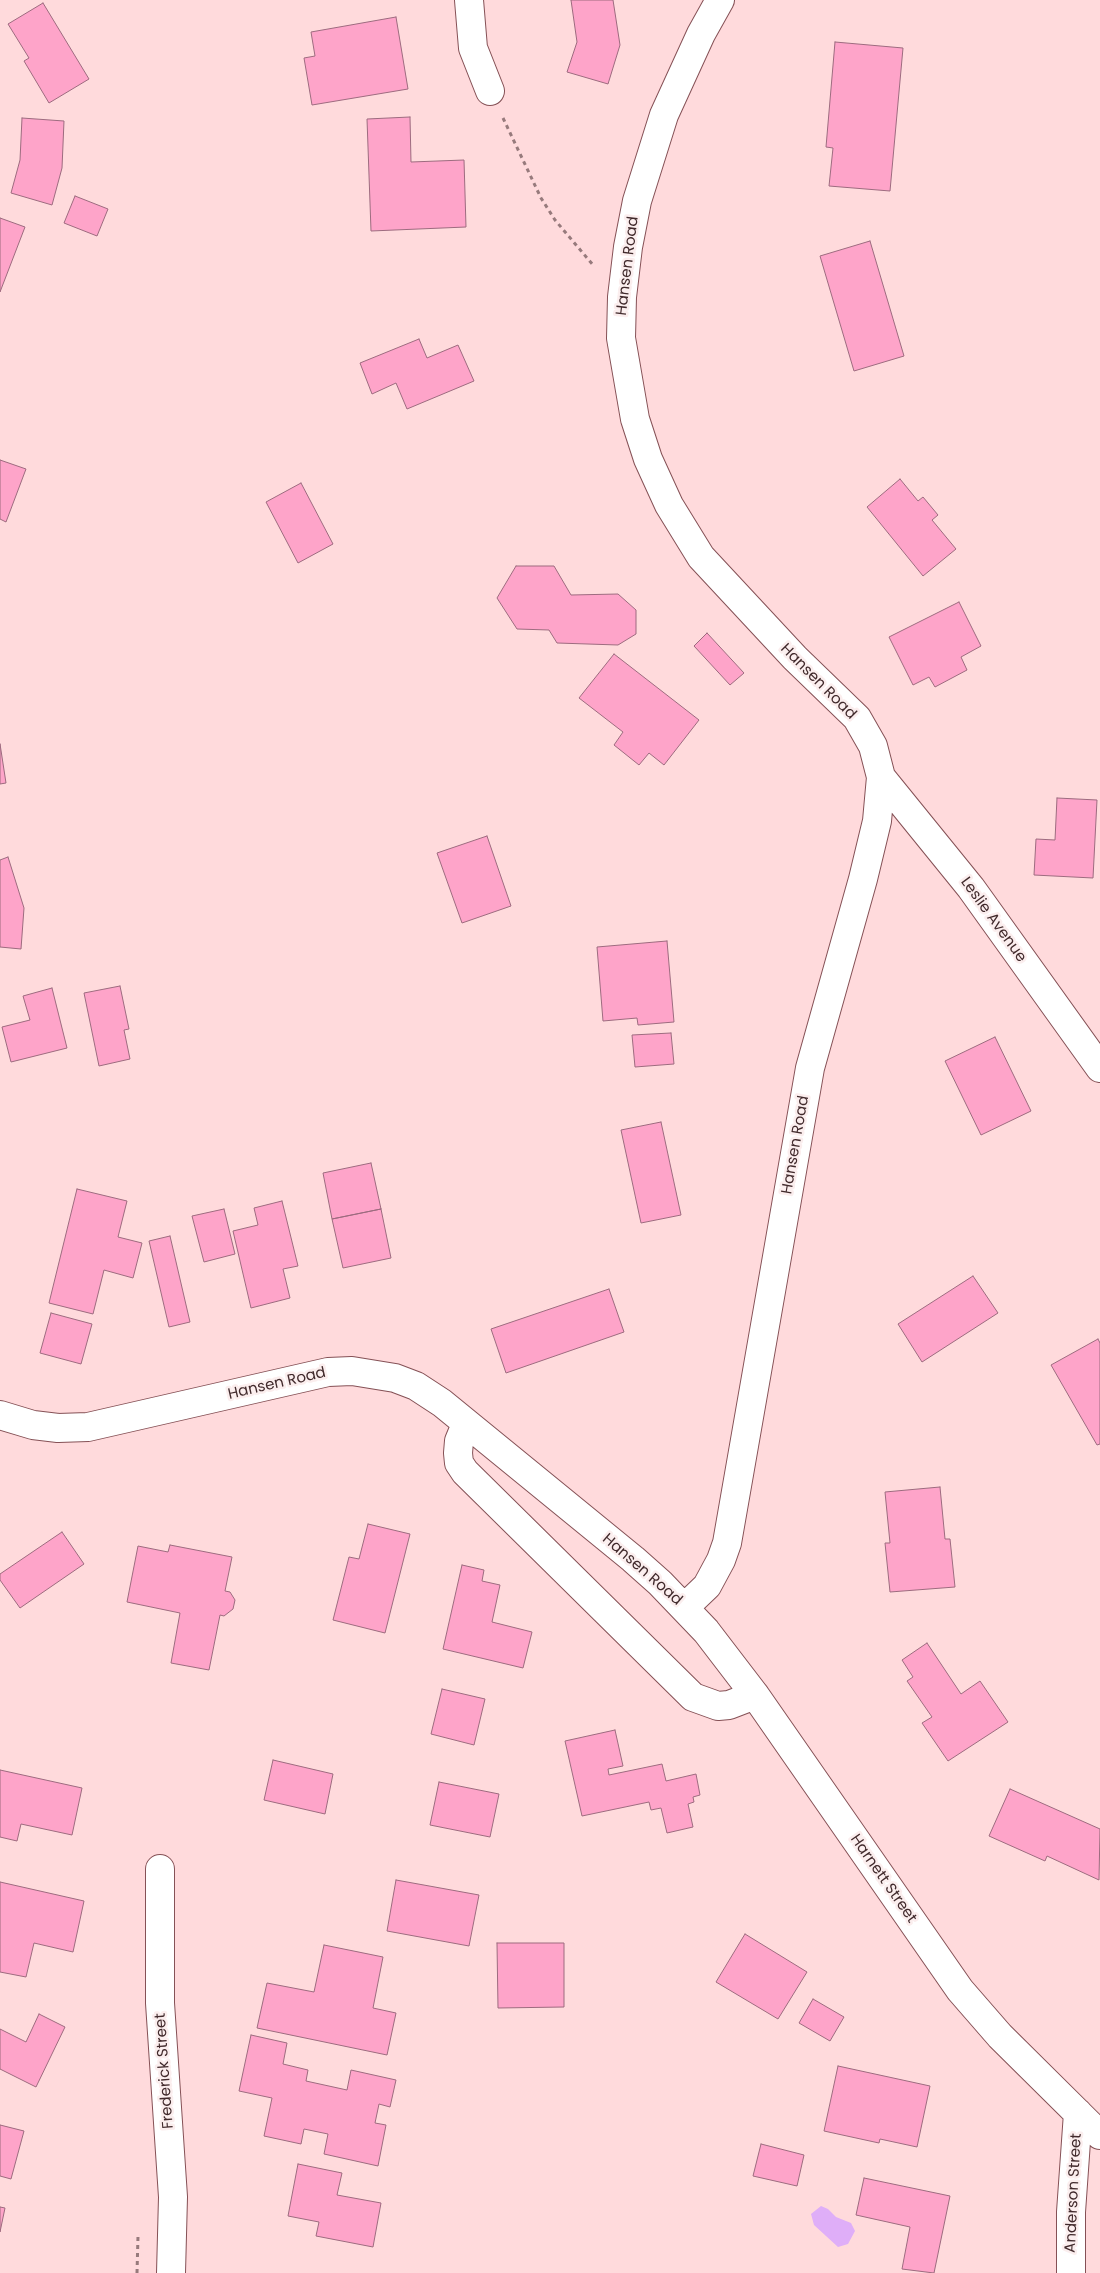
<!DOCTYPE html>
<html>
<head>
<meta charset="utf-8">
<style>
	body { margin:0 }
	canvas { display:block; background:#ffdadc }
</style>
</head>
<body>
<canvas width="1100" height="2273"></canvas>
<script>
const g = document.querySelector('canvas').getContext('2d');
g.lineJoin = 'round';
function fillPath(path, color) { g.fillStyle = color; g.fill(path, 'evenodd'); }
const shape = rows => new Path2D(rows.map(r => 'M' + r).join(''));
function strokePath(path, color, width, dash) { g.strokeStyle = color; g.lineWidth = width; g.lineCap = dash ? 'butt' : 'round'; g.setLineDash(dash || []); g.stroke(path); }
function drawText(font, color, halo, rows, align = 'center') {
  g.font = font + ' Poppins,sans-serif'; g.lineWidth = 5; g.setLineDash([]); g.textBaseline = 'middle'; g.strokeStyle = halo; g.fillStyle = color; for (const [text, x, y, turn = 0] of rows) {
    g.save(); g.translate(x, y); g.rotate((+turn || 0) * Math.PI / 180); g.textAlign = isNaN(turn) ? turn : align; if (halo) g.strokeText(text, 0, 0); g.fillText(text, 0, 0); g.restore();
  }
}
const water = shape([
	[821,2206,828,2209,836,2217,851,2223,855,2231,848,2244,838,2247,814,2225,811,2214]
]);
const building = shape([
	[571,0,613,0,620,45,608,84,567,72,577,42,571,0],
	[43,3,89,79,49,103,24,61,29,58,8,24,43,3],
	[396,17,408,89,312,105,304,58,315,56,311,32,396,17],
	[835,42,903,48,890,191,829,186,833,148,826,147,835,42],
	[410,117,411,162,464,160,466,227,371,231,367,119,410,117],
	[22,118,64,121,62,168,52,205,11,193,20,160,22,118],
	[75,196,108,209,97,236,64,223,75,196],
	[0,218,25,227,0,292,0,218],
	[870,241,904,356,854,371,820,256,870,241],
	[419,339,427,358,458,345,474,381,407,409,396,383,372,394,360,363,419,339],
	[0,460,26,469,6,522,0,519,0,460],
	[900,479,918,501,923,497,938,515,932,520,956,549,923,576,867,507,900,479],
	[301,483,333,544,298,563,266,502,301,483],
	[516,566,554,566,571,595,618,594,636,610,636,634,618,645,557,643,549,630,517,629,497,598,516,566],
	[959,602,981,646,961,657,967,670,935,687,929,677,913,685,889,637,959,602],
	[707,633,744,673,730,685,694,646,707,633],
	[614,654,699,720,664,765,649,753,639,765,614,745,623,732,579,698,614,654],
	[0,744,6,783,0,784,0,744],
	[1057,798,1097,800,1093,878,1034,875,1036,839,1055,840,1057,798],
	[487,836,511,906,462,923,437,853,487,836],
	[8,857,24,908,21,949,0,947,0,860,8,857],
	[667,941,674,1022,638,1025,637,1018,603,1021,597,947,667,941],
	[120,986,129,1029,124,1030,130,1059,99,1066,84,993,120,986],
	[52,988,67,1048,11,1062,2,1027,30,1020,23,996,52,988],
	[671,1033,674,1064,635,1067,632,1035,671,1033],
	[995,1037,1031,1111,981,1135,945,1061,995,1037],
	[661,1122,681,1215,641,1223,621,1130,661,1122],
	[371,1163,381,1209,332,1219,323,1173,371,1163],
	[77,1189,127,1201,118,1237,142,1243,133,1278,104,1270,93,1314,49,1303,77,1189],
	[282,1201,298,1266,283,1269,290,1298,251,1308,233,1231,258,1225,254,1208,282,1201],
	[224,1209,235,1254,204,1262,192,1216,224,1209],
	[381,1209,391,1258,343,1268,332,1219,381,1209],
	[170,1236,190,1322,169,1327,149,1241,170,1236],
	[973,1276,998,1313,922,1362,898,1324,973,1276],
	[609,1289,624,1332,506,1373,491,1329,609,1289],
	[51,1313,92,1324,81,1364,40,1353,51,1313],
	[1098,1339,1100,1343,1100,1444,1097,1445,1051,1365,1098,1339],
	[940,1487,945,1539,950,1539,955,1587,890,1592,885,1543,890,1543,885,1492,940,1487],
	[368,1524,410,1534,385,1633,333,1620,349,1557,359,1559,368,1524],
	[62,1532,84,1564,20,1608,0,1580,0,1574,62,1532],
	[170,1545,232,1557,225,1591,230,1592,235,1600,233,1609,224,1616,220,1615,209,1670,171,1663,180,1613,127,1602,138,1546,168,1552,170,1545],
	[462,1565,484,1570,482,1581,500,1585,492,1622,532,1632,523,1668,443,1649,462,1565],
	[927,1643,961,1694,980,1681,1008,1722,948,1761,922,1723,932,1717,907,1681,913,1677,902,1660,927,1643],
	[442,1689,485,1699,474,1745,431,1734,442,1689],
	[615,1730,623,1766,608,1769,609,1775,662,1764,666,1781,696,1774,700,1795,693,1797,694,1802,688,1804,693,1827,667,1833,661,1808,651,1810,649,1802,582,1816,565,1741,615,1730],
	[273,1760,333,1774,325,1814,264,1800,273,1760],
	[0,1770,82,1788,72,1835,21,1824,17,1841,0,1837,0,1770],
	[439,1782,499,1794,490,1837,430,1825,439,1782],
	[1010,1789,1100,1829,1099,1880,1047,1856,1045,1861,989,1836,1010,1789],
	[396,1880,479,1895,469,1946,387,1931,396,1880],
	[0,1882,84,1901,73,1952,34,1943,26,1977,0,1972,0,1882],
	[745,1934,807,1972,778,2019,716,1982,745,1934],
	[497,1943,564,1943,564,2007,498,2008,497,1943],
	[324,1945,383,1957,373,2008,396,2013,387,2055,257,2028,267,1983,314,1992,324,1945],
	[813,1999,844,2017,830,2041,799,2023,813,1999],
	[39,2014,65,2027,36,2087,0,2069,0,2029,26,2042,39,2014],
	[251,2035,287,2043,283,2064,308,2070,306,2081,347,2090,351,2070,396,2080,390,2107,379,2104,375,2123,386,2125,378,2166,324,2154,328,2134,304,2129,301,2144,264,2136,272,2098,239,2091,251,2035],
	[838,2066,930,2086,917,2147,880,2139,879,2143,824,2131,838,2066],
	[0,2125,24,2131,11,2179,0,2176,0,2125],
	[761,2144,804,2155,797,2186,753,2176,761,2144],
	[298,2164,342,2173,337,2195,381,2203,373,2247,316,2236,319,2222,288,2216,298,2164],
	[864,2178,950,2196,934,2273,902,2269,910,2227,856,2215,864,2178],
	[0,2207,5,2208,0,2232,0,2207]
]);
const path = shape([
	[503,118,541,198,555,220,593,265],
	[137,2273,138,2236]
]);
const minor = shape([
	[469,0,473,48,490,91],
	[881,777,971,888,1100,1068],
	[0,1415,33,1425,58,1428,88,1427,328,1372,352,1371,395,1378,416,1386,442,1403,633,1559,660,1583,706,1631,755,1695,960,1990,1000,2036,1100,2135],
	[466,1424,459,1441,458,1453,459,1463,465,1472,693,1697,718,1706,729,1705,755,1695],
	[684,1608,707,1586,721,1560,727,1543,810,1068,863,879,877,821,881,777,873,746,857,718,795,658,701,557,669,505,648,459,635,419,621,338,622,297,628,247,637,201,664,115,701,34,720,0],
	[160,1869,160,2003,173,2197,171,2273],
	[1071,2273,1071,2212,1078,2113]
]);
const streetNames = [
	["Hansen Road",628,266,-83],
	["Hansen Road",818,682,45],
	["Leslie Avenue",993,920,54],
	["Hansen Road",796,1145,-80],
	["Hansen Road",277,1384,-13],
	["Hansen Road",642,1570,41],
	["Harnett Street",883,1879,55],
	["Frederick Street",165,2071,-94],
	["Anderson Street",1074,2193,-87]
];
fillPath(water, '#dfaef8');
fillPath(building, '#fea4c9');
strokePath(building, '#9d6b7f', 1);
strokePath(minor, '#855156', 30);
strokePath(path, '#977a7c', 3, [4, 4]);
strokePath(minor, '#fff', 28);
drawText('15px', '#412a2c', '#fbeeee', streetNames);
</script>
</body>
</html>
